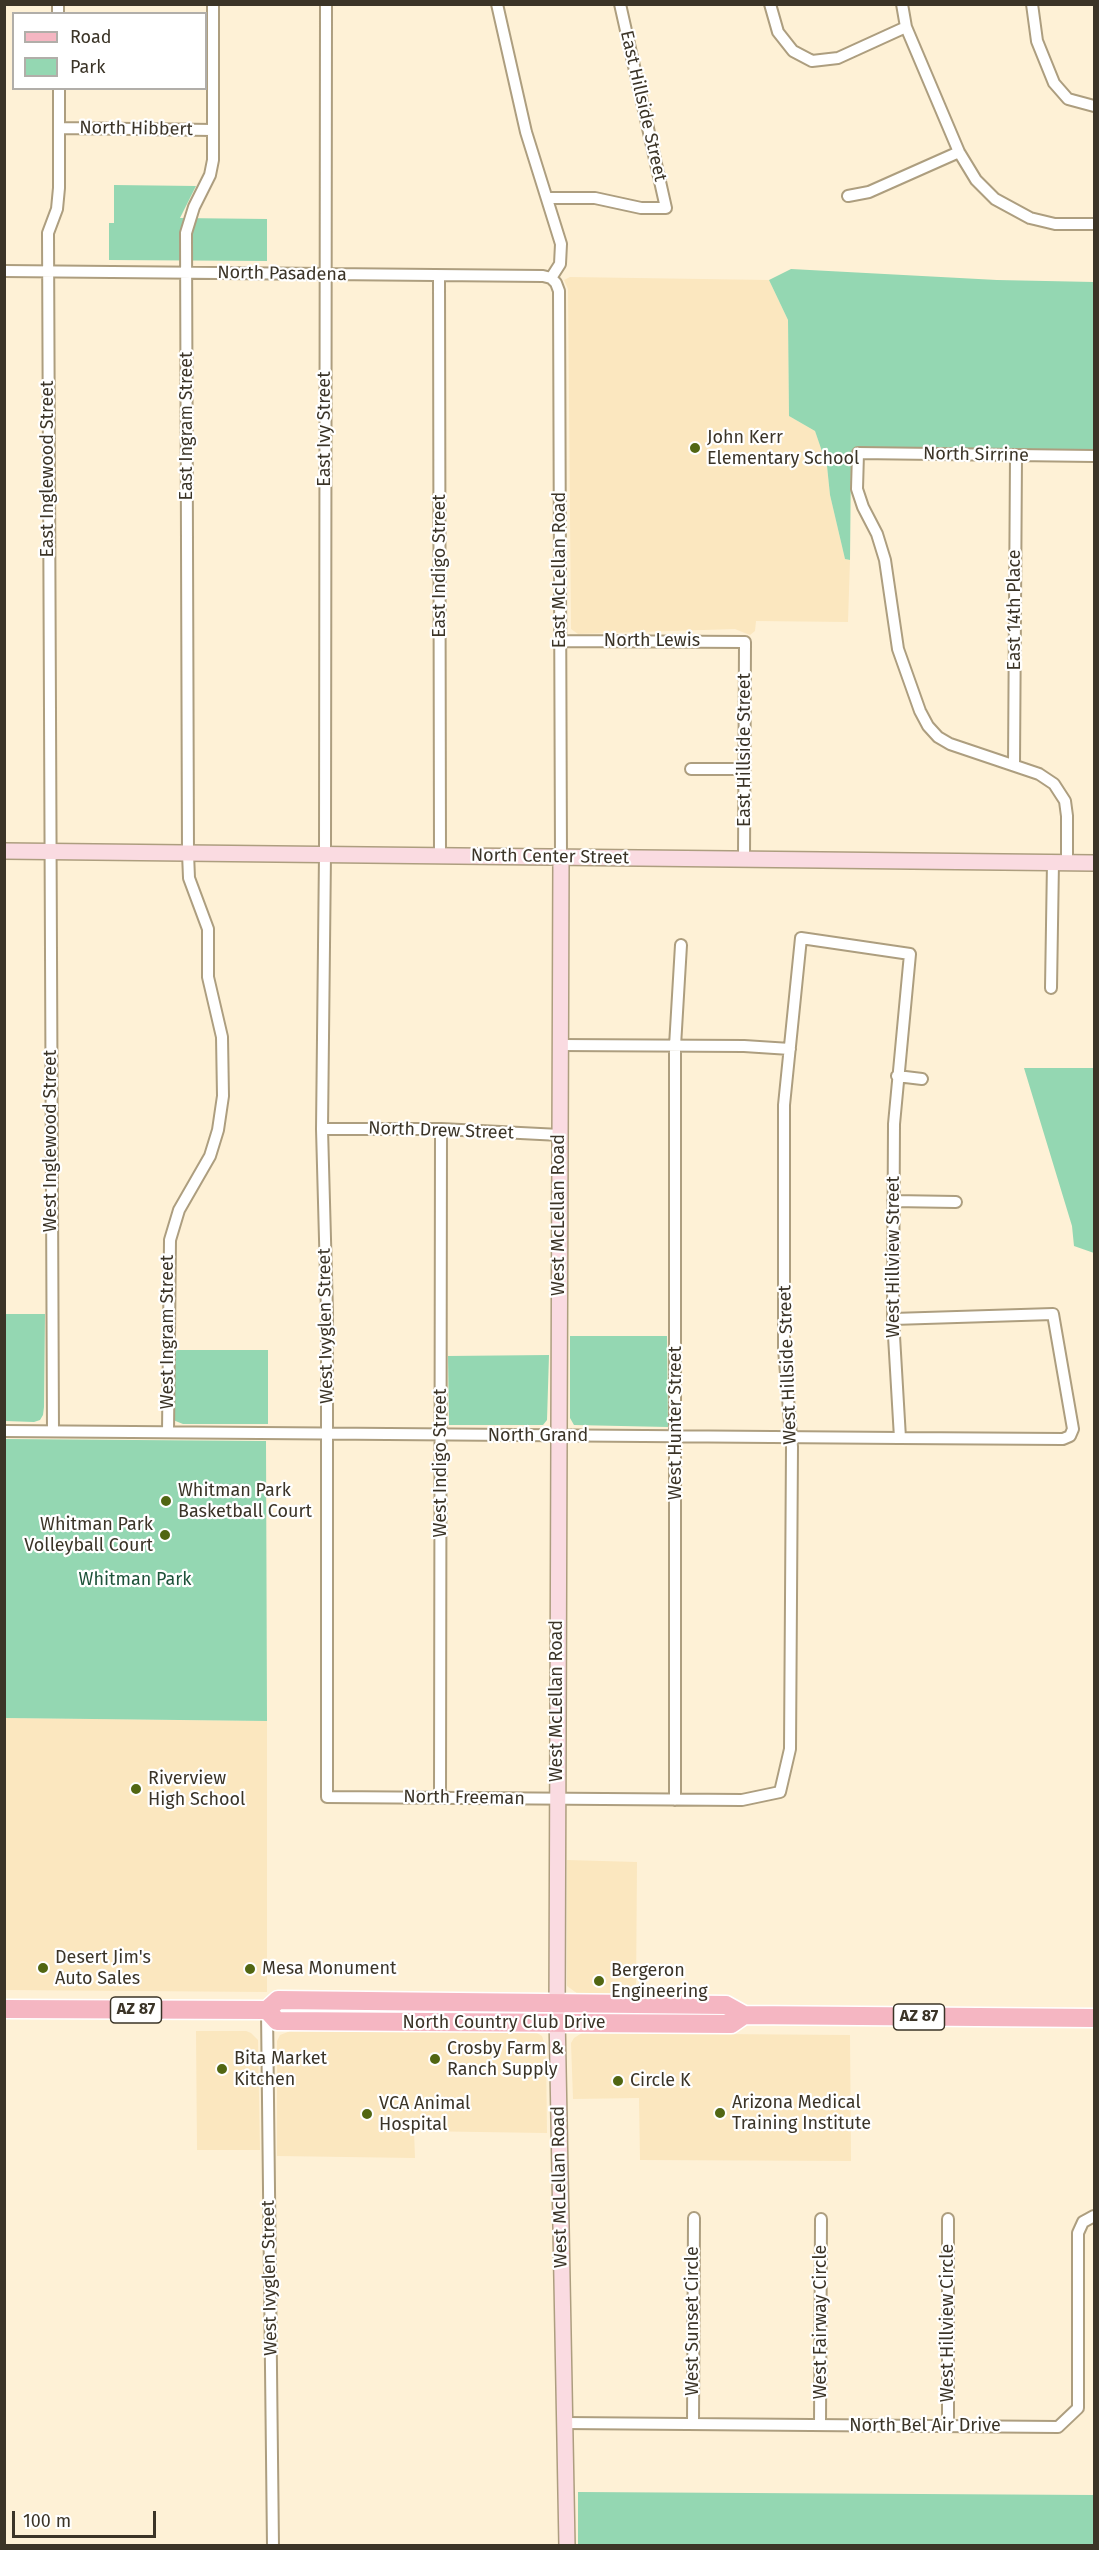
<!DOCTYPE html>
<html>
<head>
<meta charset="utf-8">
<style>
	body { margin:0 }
	#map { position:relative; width:1099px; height:2550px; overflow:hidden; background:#fef1d6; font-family:"Fira Sans",sans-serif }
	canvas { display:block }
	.frame { position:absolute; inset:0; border:6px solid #3b3427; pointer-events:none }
	.legend { position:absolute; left:12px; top:12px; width:195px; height:78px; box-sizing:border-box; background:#fff; border:2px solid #b1aea9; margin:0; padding:8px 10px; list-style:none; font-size:18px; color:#3b3427 }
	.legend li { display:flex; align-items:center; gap:12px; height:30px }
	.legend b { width:30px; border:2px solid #b1aea9 }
	.scale { position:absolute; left:12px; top:2511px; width:144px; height:27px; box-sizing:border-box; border:3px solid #3b3427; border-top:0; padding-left:8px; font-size:18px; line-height:21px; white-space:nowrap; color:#3b3427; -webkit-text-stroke:4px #fff; paint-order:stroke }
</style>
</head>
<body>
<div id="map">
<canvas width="1099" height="2550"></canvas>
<div class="frame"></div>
<ul class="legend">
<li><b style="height:8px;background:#f5b6c2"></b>Road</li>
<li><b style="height:16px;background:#94d7b2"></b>Park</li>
</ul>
<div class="scale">100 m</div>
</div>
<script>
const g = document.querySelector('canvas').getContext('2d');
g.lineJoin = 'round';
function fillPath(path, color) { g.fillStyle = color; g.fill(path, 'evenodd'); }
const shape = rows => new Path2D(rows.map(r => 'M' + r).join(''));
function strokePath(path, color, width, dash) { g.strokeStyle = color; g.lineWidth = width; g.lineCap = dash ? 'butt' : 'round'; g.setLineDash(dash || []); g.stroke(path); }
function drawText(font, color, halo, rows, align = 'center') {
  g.font = font + ' "Fira Sans",sans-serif'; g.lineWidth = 4.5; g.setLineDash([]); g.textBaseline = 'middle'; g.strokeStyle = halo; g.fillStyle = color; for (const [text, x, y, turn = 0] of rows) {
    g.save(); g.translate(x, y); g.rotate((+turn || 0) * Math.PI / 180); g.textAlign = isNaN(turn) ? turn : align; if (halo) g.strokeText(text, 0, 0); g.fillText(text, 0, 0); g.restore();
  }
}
const built = shape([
	[570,277,769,280,788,320,789,416,815,431,827,466,830,495,845,559,850,560,848,622,756,621,755,631,750,635,735,629,578,634,571,629,568,289,564,280],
	[5,1718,267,1721,267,1992,5,1990],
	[567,1860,637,1862,636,1996,578,1994,567,1986],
	[293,2030,537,2033,542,2036,546,2049,547,2133,414,2131,415,2158,277,2156,277,2041,280,2035],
	[196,2031,246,2031,251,2033,258,2040,260,2150,197,2150],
	[582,2033,850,2035,851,2161,640,2160,639,2098,573,2099,571,2043,574,2038]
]);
const green = shape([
	[114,185,196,186,180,218,267,219,267,261,109,260,109,223,114,223],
	[791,269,997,280,1094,282,1094,450,862,449,851,458,850,560,845,559,830,495,827,466,815,431,789,416,788,320,769,280],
	[1024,1068,1094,1068,1094,1253,1074,1246,1072,1226],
	[5,1314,45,1314,44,1407,43,1415,40,1420,34,1422,5,1421],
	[570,1336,667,1336,668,1427,574,1425,570,1418],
	[172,1350,268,1350,268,1424,183,1424,173,1420],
	[549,1355,547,1420,543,1425,449,1425,448,1356],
	[5,1439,266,1441,267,1721,5,1718],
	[578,2492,1094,2495,1094,2545,578,2545]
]);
const street = shape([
	[58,4,58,14],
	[326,4,325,854,322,1129,327,1312,327,1797,742,1800,780,1792,790,1749,792,1447,784,1349,784,1105,801,938,910,954,894,1124,893,1319,900,1438],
	[497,4,526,132,561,244,560,264,551,278],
	[770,4,778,32,793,51,812,61,838,58,906,27],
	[902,4,906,27,959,152,976,180,995,199,1030,218,1055,224,1094,224],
	[1032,4,1037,41,1054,83,1068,99,1094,106],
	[59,128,213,130],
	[848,196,869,192,959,152],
	[547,198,595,198,641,208,666,208,620,4],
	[4,271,543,276,551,278,556,283,559,291,561,857],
	[439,276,440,856],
	[560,641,745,642,744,858],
	[1014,765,1016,456],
	[691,769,744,769],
	[1067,862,1067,816,1065,801,1054,784,1039,774,950,744,938,737,928,726,920,711,898,649,885,560,877,534,863,507,857,489,858,453,1094,456],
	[1051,988,1053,862],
	[560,1045,744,1046,790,1049],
	[897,1076,922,1079],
	[322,1129,441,1129,560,1135],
	[893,1201,956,1202],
	[4,1431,900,1438,1063,1439,1070,1436,1073,1429,1053,1314,893,1319],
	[53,1431,48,233,57,209,59,188,59,88],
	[168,1432,170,1240,179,1210,210,1156,218,1130,223,1096,222,1037,208,977,208,929,189,878,188,853,186,233,194,207,210,175,213,160,213,4],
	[440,1797,441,1129],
	[675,1800,675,1046,681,945],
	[267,2011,273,2546],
	[564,2423,1058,2427,1078,2408,1078,2233,1083,2222,1094,2216],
	[693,2424,694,2218],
	[820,2425,821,2219],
	[948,2426,948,2219]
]);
const secondary = shape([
	[4,851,1094,863],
	[561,857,557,2014,567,2546]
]);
const primary = shape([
	[4,2009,267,2010,278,2000,726,2005,744,2015,1094,2018],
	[267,2010,277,2021,731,2024,744,2015]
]);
const markers = [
	[695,448,6,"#516612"],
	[166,1501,6,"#516612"],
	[165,1535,6,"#516612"],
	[136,1789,6,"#516612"],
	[43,1968,6,"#516612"],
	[250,1969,6,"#516612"],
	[599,1981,6,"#516612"],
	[435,2059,6,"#516612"],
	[222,2069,6,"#516612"],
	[618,2081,6,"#516612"],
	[720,2113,6,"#516612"],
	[367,2114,6,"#516612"]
];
const shields = [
	[136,2010,51],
	[919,2017,51]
];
const shieldNames = [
	["AZ 87",136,2010],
	["AZ 87",919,2017]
];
const streetNames = [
	["East Hillside Street",643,106,77],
	["North Hibbert",136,129,1],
	["North Pasadena",282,274,1],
	["East Ingram Street",187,426,-90],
	["East Ivy Street",325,429,-90],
	["North Sirrine",976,455,1],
	["East Inglewood Street",48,469,-90],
	["East Indigo Street",440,566,-90],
	["East McLellan Road",560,570,-90],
	["East 14th Place",1015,610,-90],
	["North Lewis",652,641],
	["East Hillside Street",745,750,-90],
	["North Center Street",550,857,1],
	["North Drew Street",441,1131,2],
	["West Inglewood Street",51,1141,-90],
	["West McLellan Road",559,1215,-90],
	["West Hillview Street",894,1257,-90],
	["West Ivyglen Street",326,1326,-91],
	["West Ingram Street",168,1332,-90],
	["West Hillside Street",788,1365,-92],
	["West Hunter Street",676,1423,-90],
	["North Grand",538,1436],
	["West Indigo Street",441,1463,-90],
	["West McLellan Road",557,1701,-90],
	["North Freeman",464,1798,1],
	["North Country Club Drive",504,2023],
	["West McLellan Road",560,2187,-91],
	["West Ivyglen Street",270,2278,-91],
	["West Sunset Circle",693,2321,-90],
	["West Fairway Circle",821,2322,-90],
	["West Hillview Circle",948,2323,-90],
	["North Bel Air Drive",925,2426]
];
const poiNames = [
	["John Kerr",707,438],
	["Elementary School",707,459],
	["Whitman Park",178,1491],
	["Basketball Court",178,1512],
	["Whitman Park",153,1525,"right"],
	["Volleyball Court",153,1546,"right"],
	["Riverview",148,1779],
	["High School",148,1800],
	["Desert Jim's",55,1958],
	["Auto Sales",55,1979],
	["Mesa Monument",262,1969],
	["Bergeron",611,1971],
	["Engineering",611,1992],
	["Crosby Farm &",447,2049],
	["Ranch Supply",447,2070],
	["Bita Market",234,2059],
	["Kitchen",234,2080],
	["Circle K",630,2081],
	["Arizona Medical",732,2103],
	["Training Institute",732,2124],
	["VCA Animal",379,2104],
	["Hospital",379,2125]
];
const parkNames = [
	["Whitman Park",135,1580]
];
fillPath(built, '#fbe7bf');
fillPath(green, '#94d7b2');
strokePath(street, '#ad9e7f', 14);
strokePath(secondary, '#ad9e7f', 18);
strokePath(primary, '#fff', 21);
strokePath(street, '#fff', 10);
strokePath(secondary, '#fadbe1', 15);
strokePath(primary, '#f5b6c2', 18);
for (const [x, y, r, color] of markers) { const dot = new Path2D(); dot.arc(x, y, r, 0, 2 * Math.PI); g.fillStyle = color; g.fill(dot); strokePath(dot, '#fff', 2); }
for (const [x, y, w] of shields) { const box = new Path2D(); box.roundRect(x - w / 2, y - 13, w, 26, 4.5); g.fillStyle = '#fff'; g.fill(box); strokePath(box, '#3b3427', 1.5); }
drawText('bold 16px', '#3b3427', null, shieldNames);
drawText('18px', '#3b3427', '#fff', streetNames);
drawText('18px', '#3b3427', '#fff', poiNames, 'left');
drawText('18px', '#1d5239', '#fff', parkNames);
</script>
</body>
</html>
